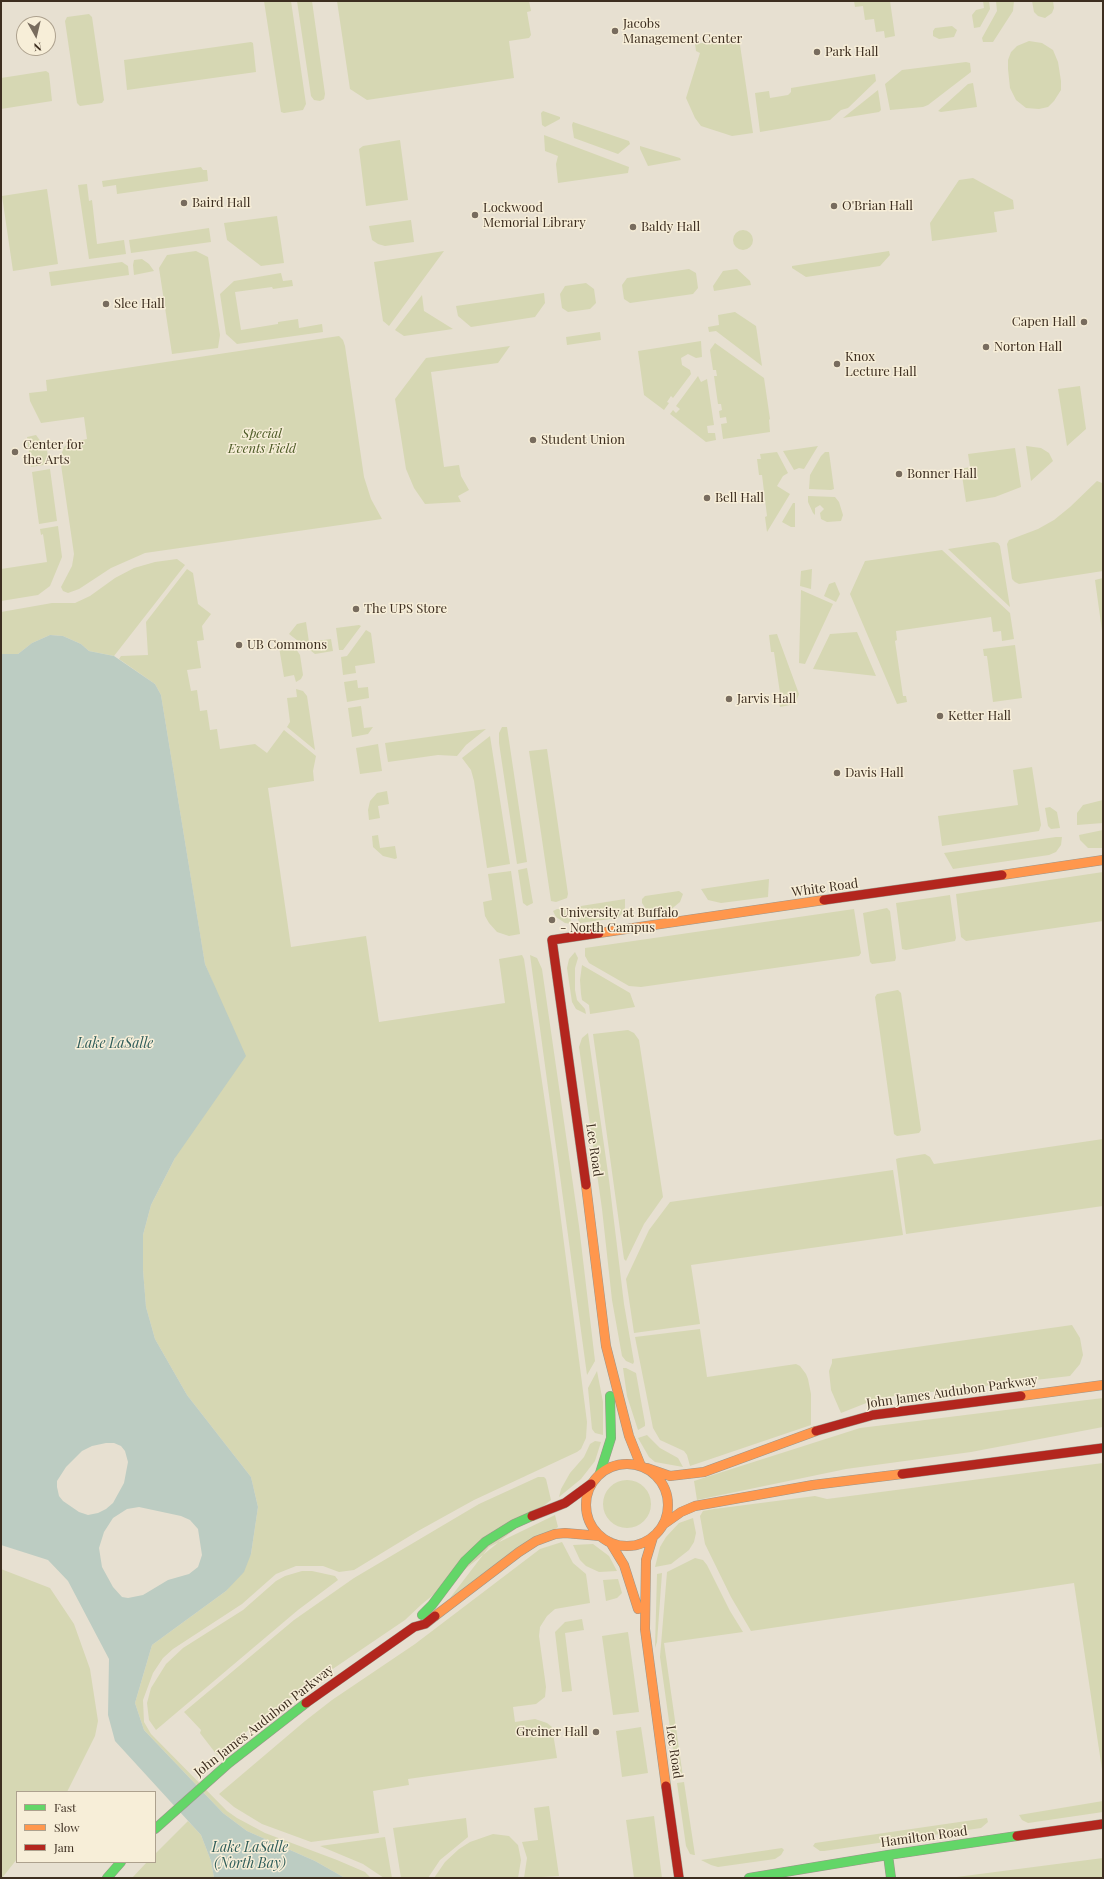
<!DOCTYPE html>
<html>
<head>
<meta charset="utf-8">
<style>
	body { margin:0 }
	#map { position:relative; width:1104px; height:1879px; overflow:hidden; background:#e7e0d1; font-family:"Playfair Display",serif }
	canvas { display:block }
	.frame { position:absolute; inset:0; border:2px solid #3d2e20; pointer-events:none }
	.legend { position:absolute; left:16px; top:1791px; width:140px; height:72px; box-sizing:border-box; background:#f7eed8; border:1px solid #ada18e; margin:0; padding:5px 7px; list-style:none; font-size:12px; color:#3d2e20 }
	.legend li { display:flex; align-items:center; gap:8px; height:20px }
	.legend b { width:20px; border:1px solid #ada18e }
	.north { position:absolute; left:16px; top:16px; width:40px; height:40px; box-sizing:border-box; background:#f7eed8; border:1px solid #ada18e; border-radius:50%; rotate:172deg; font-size:11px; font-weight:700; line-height:16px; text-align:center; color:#3d2e20 }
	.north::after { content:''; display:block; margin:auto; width:14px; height:18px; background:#786c5e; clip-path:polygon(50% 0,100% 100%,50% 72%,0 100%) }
</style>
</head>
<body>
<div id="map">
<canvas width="1104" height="1879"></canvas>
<div class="frame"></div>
<ul class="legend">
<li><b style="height:5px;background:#63d668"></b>Fast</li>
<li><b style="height:5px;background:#ff974d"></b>Slow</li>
<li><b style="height:5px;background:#b3261e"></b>Jam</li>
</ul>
<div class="north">N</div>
</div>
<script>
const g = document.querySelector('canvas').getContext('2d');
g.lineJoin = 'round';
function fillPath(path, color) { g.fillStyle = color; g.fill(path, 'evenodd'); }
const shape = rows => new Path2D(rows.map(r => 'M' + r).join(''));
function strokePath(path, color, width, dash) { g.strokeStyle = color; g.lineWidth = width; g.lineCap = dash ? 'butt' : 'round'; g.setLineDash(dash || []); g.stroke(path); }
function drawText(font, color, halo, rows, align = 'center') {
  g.font = font + ' "Playfair Display",serif'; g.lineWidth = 3; g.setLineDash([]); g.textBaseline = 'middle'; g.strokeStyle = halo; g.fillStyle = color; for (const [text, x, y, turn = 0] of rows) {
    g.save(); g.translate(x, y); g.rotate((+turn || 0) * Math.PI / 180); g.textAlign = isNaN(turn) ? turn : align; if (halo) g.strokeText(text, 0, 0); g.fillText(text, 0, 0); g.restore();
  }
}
const green = shape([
	[264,1,291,1,306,104,303,110,284,113,281,112],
	[297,1,312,1,325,94,324,99,320,101,314,100,311,96],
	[337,1,529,1,531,11,527,12,531,35,529,38,509,41,514,78,367,100,350,89],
	[854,1,890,1,895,36,885,38,884,31,876,32,874,19,865,20,863,6,855,7],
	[983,1,989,1,990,9,980,27,974,28,972,15,976,10,984,8],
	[996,1,1014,1,1013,11,993,42,983,42,982,38,997,11],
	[1032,1,1053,1,1054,8,1052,13,1045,18,1038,16,1034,12],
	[89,14,92,17,104,100,102,103,80,106,77,103,65,21,67,17],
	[952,26,957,30,954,37,939,39,933,36,933,31,935,28],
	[739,38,753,133,732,136,701,126,695,118,686,98,700,53,696,51,695,44],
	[1029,41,1042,43,1053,50,1058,62,1061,81,1061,90,1054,101,1048,107,1039,109,1026,108,1016,100,1010,88,1008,69,1008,60,1011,52,1017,46],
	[251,42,253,43,256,72,127,90,124,60],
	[966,62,970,63,971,72,928,105,923,107,890,110,885,84,902,70],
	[46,71,49,73,52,101,1,109,1,78],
	[875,74,876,81,848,108,841,110,830,120,760,132,755,93,769,91,770,98,788,95,791,92,791,88],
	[973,83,977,107,941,112,938,111,968,84],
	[878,90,881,110,879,112,843,118],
	[543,111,560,117,560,119,545,127,542,125,541,113],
	[573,122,629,141,630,144,618,154,574,138,572,125],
	[544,135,629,167,628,173,558,183,556,164,558,156,545,151],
	[400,140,408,200,366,206,359,149,363,146],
	[640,146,680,158,681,160,648,166,640,149],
	[201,167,203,170,207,170,208,181,117,194,116,185,103,187,102,181],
	[973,178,1013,200,1014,209,994,212,997,232,932,241,930,223,959,180],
	[87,184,89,201,92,200,97,244,124,240,126,254,89,259,78,185],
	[47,189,58,264,13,271,2,196],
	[277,216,284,263,261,266,227,240,224,223],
	[411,220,414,242,385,246,378,244,372,240,369,226],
	[209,228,211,242,131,253,129,240],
	'733 240a10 10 0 1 1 20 0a10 10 0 1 1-20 0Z',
	[196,251,208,257,220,335,218,348,172,354,159,268,167,255],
	[444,251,389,326,383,321,374,262],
	[889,251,890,255,880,266,806,277,792,268,792,266],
	[142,259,149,264,154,271,134,275,133,265,134,260],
	[122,262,128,266,129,275,51,286,49,272],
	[689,269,696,273,698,288,693,294,630,303,624,299,622,285,627,278],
	[737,269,750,281,751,285,714,291,713,286,723,271],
	[281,273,283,281,292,280,293,286,273,289,272,287,235,292,241,330,278,324,278,322,298,319,299,328,322,324,323,332,237,344,226,334,220,294,234,281],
	[586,283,594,289,596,303,590,309,568,312,562,308,560,294,565,286],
	[544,293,545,303,535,317,471,327,458,316,456,306],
	[422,295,424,311,453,329,404,336,395,330],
	[735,312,756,326,762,366,716,331,709,332,708,327,719,325,718,315],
	[600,332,601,340,567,345,566,337],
	[339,336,343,340,345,346,364,477,371,499,382,519,145,553,111,568,79,589,68,593,63,591,61,587,72,566,74,554,60,458,64,447,69,443,87,439,84,417,41,423,30,401,29,393,47,391,46,380],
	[701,341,702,357,696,358,688,354,681,358,682,365,690,370,691,374,673,398,671,396,667,402,669,403,664,410,644,395,638,351],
	[715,343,764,378,770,419,769,420,770,432,723,439,721,424,727,423,726,417,720,418,719,411,722,410,721,404,718,404,714,376,717,376,716,370,713,370,710,350],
	[510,346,498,363,431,372,444,467,459,465,461,476,469,490,458,496,461,502,425,504,414,488,406,469,395,399,426,358],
	[698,376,701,382,707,379,714,425,707,426,708,433,715,433,716,440,706,442,670,414,673,410,676,413,680,409,676,406],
	[1080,386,1086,429,1067,446,1058,389],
	[36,435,47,450,49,464,31,467,27,437],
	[818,446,804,469,799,468,794,470,783,451],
	[1026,446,1041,448,1049,453,1053,461,1031,481],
	[1015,448,1021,487,995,497,966,502,961,469,970,467,968,454],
	[777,452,788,473,783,476,777,486,790,494,767,532,765,517,767,516,762,475,759,475,757,459,761,459,760,454],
	[825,452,829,452,834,489,831,490,809,489,810,475,821,456],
	[50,469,57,521,39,524,32,472],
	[1097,481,1102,483,1103,492,1103,571,1019,584,1015,582,1012,579,1007,544,1009,540,1038,529,1054,520,1070,507],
	[808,496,835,497,839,502,843,515,841,521,827,522,821,519,820,513,824,509,820,505,815,508,815,515,813,513,808,502],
	[793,503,795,503,795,527,791,527,782,522],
	[58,526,62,557,50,586,38,595,1,601,1,569,47,562,43,534,41,535,40,529],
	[994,542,998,543,1000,546,1010,607,948,549],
	[942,550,1010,613,1014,639,1002,641,1001,631,993,632,991,617,896,631,897,640,895,641,903,696,906,696,907,702,897,704,850,594,865,561],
	[177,559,185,565,114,656,89,651,81,644,63,636,50,635,32,643,18,654,1,654,1,612,52,603,75,603,90,596,115,578,134,568,155,562],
	[187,569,193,573,198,604,211,614,202,626,204,640,197,641,201,668,187,670,191,691,197,690,200,711,207,710,210,730,217,729,220,749,255,744,267,753,284,730,316,756,313,771,314,781,268,788,291,947,366,936,379,1022,505,1003,499,959,522,955,524,959,552,1150,587,1422,586,1438,581,1449,577,1452,474,1500,418,1531,354,1570,339,1572,323,1566,296,1566,276,1574,242,1604,173,1649,163,1658,153,1673,143,1700,144,1722,151,1734,227,1811,237,1818,265,1833,337,1860,365,1872,371,1878,345,1878,315,1861,247,1831,223,1813,144,1730,135,1703,152,1645,226,1591,251,1554,258,1507,251,1477,187,1395,155,1339,146,1307,143,1270,143,1235,151,1205,175,1158,213,983,205,964,202,946,161,695,155,684,119,659,121,656,148,655,146,622],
	[812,569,811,589,800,586,801,571],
	[1103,578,1103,638,1095,580],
	[835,582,840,594,836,602,824,596,829,584],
	[801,590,833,604,805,664,799,663],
	[306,622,309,642,331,639,333,651,315,654,289,634,297,624],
	[359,625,361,626,343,650,339,650,336,628],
	[366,630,371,633,375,663,355,666,356,673,343,675,341,657,347,656],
	[857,632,876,676,813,669,830,634],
	[777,634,799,694,795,704,780,707,778,693,780,693,774,652,771,652,769,635],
	[284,640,296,649,300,655,303,675,301,679,296,682,294,675,284,677,279,647],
	[1015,645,1022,698,993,702,987,656,984,656,983,649],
	[357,680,358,688,368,687,369,698,347,702,344,682],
	[296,689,303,691,307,696,315,750,287,727,290,722,287,698,297,697],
	[361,706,364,728,373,727,368,734,352,737,348,708],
	[502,727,507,727,527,862,517,864,499,743,499,733],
	[486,729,466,745,457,756,438,755,388,762,385,743],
	[490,736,510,864,487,868,474,781,471,770,462,758],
	[378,744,382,771,360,774,356,748],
	[547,749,568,894,567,898,556,902,551,901,529,751],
	[1032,767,1041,825,1039,831,942,846,938,816,1018,805,1013,770],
	[387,791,389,804,378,806,380,818,369,820,368,810,370,801,377,793],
	[1103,800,1103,823,1077,825,1077,813,1083,805],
	[1050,807,1057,812,1060,828,1051,829,1048,826,1045,808],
	[1103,830,1103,848,1088,848,1080,840,1079,835],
	[378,835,380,848,395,846,397,858,395,859,383,856,373,847,372,836],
	[1056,837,1062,837,1061,845,1056,852,1049,855,953,869,944,853],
	[527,868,533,903,527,906,523,903,518,870],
	[511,871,520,934,509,936,497,932,489,923,485,916,483,902,492,900,488,874],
	[1103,872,1103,921,966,941,961,937,956,894],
	[769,879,768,897,721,903,708,900,701,889],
	[679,891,683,894,680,902,669,911,652,912,646,909,642,903,642,899,645,896],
	[950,895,956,938,955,941,906,950,902,949,896,903],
	[625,899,625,910,618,918,580,923,578,920,578,911,581,906],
	[887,908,890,911,896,958,895,961,872,964,870,962,863,913],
	[557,909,568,909,570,912,571,924,565,923,556,917,553,911],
	[854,909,861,953,859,956,641,987,629,986,589,963,585,956,585,948],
	[575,952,578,958,575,968,575,990,577,1000,585,1009,586,1014,576,1009,572,1002,567,968,569,959],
	[530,955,537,958,542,969,579,1226,595,1361,587,1375],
	[582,965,630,993,635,1007,590,1014,589,1005,582,1000,581,994,580,980],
	[898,990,901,993,921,1130,919,1133,897,1136,894,1134,875,997,877,994],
	[628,1030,634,1033,639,1040,663,1197,644,1224,626,1261,624,1259,593,1034],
	[588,1033,609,1180,624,1304,634,1362,633,1364,626,1361,622,1356,612,1300,602,1209,579,1047,582,1038],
	[1103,1139,1103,1206,906,1234,896,1159,899,1158,925,1154,930,1157,934,1164],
	[893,1170,903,1235,691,1265,700,1324,634,1333,626,1279,649,1230,670,1202],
	[1072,1325,1080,1338,1083,1355,1080,1364,1070,1376,879,1398,841,1413,831,1390,829,1371,832,1363,832,1359],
	[700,1329,707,1377,796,1364,800,1366,806,1374,808,1379,811,1394,811,1425,690,1466,687,1455,684,1451,660,1440,653,1428,635,1337],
	[623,1368,626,1368,636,1373,645,1423,645,1426,638,1430,627,1396],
	[597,1371,603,1402,603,1435,595,1433,592,1429,588,1388],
	[1103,1398,1103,1427,971,1452,846,1469,697,1500,694,1481,860,1428],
	[647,1435,660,1448,678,1458,683,1467,655,1462,649,1457,638,1438],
	[595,1441,601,1442,595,1461,581,1479,559,1497,561,1489,570,1473,584,1457,590,1444],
	[1103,1463,1103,1776,1074,1583,751,1631,731,1597,705,1544,703,1533,700,1516,703,1511,714,1509,815,1496,827,1499],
	[538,1477,544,1477,546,1479,551,1500,422,1604,405,1620,287,1700,217,1755,200,1733,201,1730,184,1712,294,1620,354,1578,479,1504],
	'603 1504a24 24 0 1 1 48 0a24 24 0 1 1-48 0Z',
	[555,1515,558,1527,450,1598,489,1547],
	[693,1518,696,1533,694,1542,689,1550,671,1564,655,1567,660,1547,666,1537,679,1523],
	[562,1542,573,1563,586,1574,590,1603,555,1609,547,1616,540,1627,539,1636,546,1687,545,1697,536,1704,513,1707,515,1722,535,1719,547,1723,552,1727,557,1758,408,1779,409,1785,373,1791,379,1833,311,1842,262,1824,234,1807,219,1794,305,1721,332,1700,415,1644,540,1549],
	[593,1544,609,1556,617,1571,599,1572,586,1566,580,1560,573,1545],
	[695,1558,703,1560,707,1565,730,1611,743,1632,664,1643,683,1777,677,1778,660,1657,667,1572],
	[1,1569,50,1588,74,1624,90,1669,98,1721,95,1736,67,1792,17,1792,17,1859,2,1878],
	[302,1571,312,1571,335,1576,338,1580,298,1610,156,1730,149,1720,147,1703,151,1688,166,1664,183,1648,243,1610,276,1581,285,1576],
	[662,1573,657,1642,655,1648,657,1574],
	[618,1579,622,1593,617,1598,606,1601,603,1580],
	[582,1619,584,1630,565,1633,572,1691,562,1692,555,1632,565,1622],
	[628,1632,639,1712,613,1715,602,1636],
	[641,1727,648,1773,622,1777,616,1731],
	[684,1782,695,1855,694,1855,690,1854,686,1846,677,1783],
	[1103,1801,1103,1812,1028,1823,1022,1820,1019,1815],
	[549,1806,559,1876,524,1878,527,1858,522,1842,538,1840,534,1808],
	[654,1816,662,1878,634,1878,626,1820],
	[466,1818,468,1837,440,1860,428,1878,401,1878,393,1828],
	[987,1818,988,1822,981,1828,824,1851,820,1851,813,1846,815,1843],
	[188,1821,201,1835,211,1861,214,1878,132,1878,147,1862,155,1862,155,1854],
	[493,1834,509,1836,518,1845,521,1860,518,1878,434,1878,445,1862,459,1849,470,1842],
	[385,1837,392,1878,384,1878,363,1864,320,1846],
	[782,1848,784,1850,781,1855,775,1859,718,1867,711,1865,701,1860],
	[1103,1858,1103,1878,949,1878]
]);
const water = shape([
	[50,635,63,636,81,644,89,651,114,656,155,684,161,695,205,964,246,1056,175,1158,151,1205,143,1235,143,1270,146,1307,155,1339,187,1395,251,1477,258,1507,251,1554,244,1572,226,1591,152,1645,135,1703,144,1730,223,1813,247,1831,315,1861,345,1878,214,1878,211,1861,201,1835,115,1741,108,1715,109,1659,68,1581,48,1560,1,1545,1,654,18,654,32,643],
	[106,1443,114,1443,121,1446,125,1451,128,1462,124,1483,113,1503,106,1509,98,1513,88,1515,79,1512,63,1501,59,1496,57,1487,57,1481,66,1467,82,1451,92,1446],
	[139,1507,181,1516,190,1520,198,1529,202,1555,198,1567,189,1574,168,1580,143,1595,128,1598,122,1597,113,1587,102,1567,99,1548,104,1532,113,1518,127,1509]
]);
const fast = shape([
	[600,1473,611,1438,610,1396],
	[422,1615,432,1605,465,1561,485,1542,514,1524,532,1516],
	[155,1829,229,1763,306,1703],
	[888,1855,891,1878],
	[107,1878,121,1862],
	[749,1878,888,1855,1017,1836]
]);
const slow = shape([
	[1002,875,1103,860],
	[599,933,824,900],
	[586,1185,606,1346,629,1436,641,1466],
	[1021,1396,1103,1385],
	'586 1505a41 41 0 1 1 82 0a41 41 0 1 1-82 0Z',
	[647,1468,670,1476,704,1472,816,1431],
	[664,1524,681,1512,695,1506,813,1485,902,1474],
	[653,1537,646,1560,645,1629,666,1786],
	[610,1542,624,1565,638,1609],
	[435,1616,519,1552,536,1541,555,1534,565,1533,600,1536]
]);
const jam = shape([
	[824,900,1002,875],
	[586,1185,552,940,599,933],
	[816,1431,873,1415,1021,1396],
	[902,1474,1103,1448],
	[532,1516,565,1503,591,1484],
	[306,1703,414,1627,425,1624,435,1616],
	[666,1786,679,1878],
	[1017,1836,1103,1824]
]);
const markers = [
	[615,31,4,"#786c5e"],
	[817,52,4,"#786c5e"],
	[184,203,4,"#786c5e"],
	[834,206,4,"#786c5e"],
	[475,215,4,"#786c5e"],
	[633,227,4,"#786c5e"],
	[106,304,4,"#786c5e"],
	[1084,322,4,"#786c5e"],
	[986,347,4,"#786c5e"],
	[837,364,4,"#786c5e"],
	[533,440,4,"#786c5e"],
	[15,452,4,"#786c5e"],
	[899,474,4,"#786c5e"],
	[707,498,4,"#786c5e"],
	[356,609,4,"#786c5e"],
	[239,645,4,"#786c5e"],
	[729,699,4,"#786c5e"],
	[940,716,4,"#786c5e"],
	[837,773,4,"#786c5e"],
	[552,920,4,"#786c5e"],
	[596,1732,4,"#786c5e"]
];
const poiNames = [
	["Jacobs",623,24],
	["Management Center",623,39],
	["Park Hall",825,52],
	["Baird Hall",192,203],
	["O'Brian Hall",842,206],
	["Lockwood",483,208],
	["Memorial Library",483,223],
	["Baldy Hall",641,227],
	["Slee Hall",114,304],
	["Capen Hall",1076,322,"right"],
	["Norton Hall",994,347],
	["Knox",845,357],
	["Lecture Hall",845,372],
	["Student Union",541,440],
	["Center for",23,445],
	["the Arts",23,460],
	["Bonner Hall",907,474],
	["Bell Hall",715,498],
	["The UPS Store",364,609],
	["UB Commons",247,645],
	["Jarvis Hall",737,699],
	["Ketter Hall",948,716],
	["Davis Hall",845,773],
	["University at Buffalo",560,913],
	["- North Campus",560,928],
	["Greiner Hall",588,1732,"right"]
];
const parkNames = [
	["Special",262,434],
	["Events Field",262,449]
];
const streetNames = [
	["White Road",825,888,-8],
	["Lee Road",594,1150,82],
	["John James Audubon Parkway",952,1392,-8],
	["John James Audubon Parkway",264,1721,-38],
	["Lee Road",674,1752,82],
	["Hamilton Road",924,1837,-8]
];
const waterNames = [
	["Lake LaSalle",115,1044],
	["Lake LaSalle",250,1848],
	["(North Bay)",250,1864]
];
fillPath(green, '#d6d7b3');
fillPath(water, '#bcccc2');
strokePath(fast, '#9c958a', 10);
strokePath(slow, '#9c958a', 10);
strokePath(jam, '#9c958a', 10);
strokePath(fast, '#63d668', 9);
strokePath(slow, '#ff974d', 9);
strokePath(jam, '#b3261e', 9);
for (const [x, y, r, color] of markers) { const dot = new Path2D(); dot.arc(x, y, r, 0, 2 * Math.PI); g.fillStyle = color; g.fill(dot); strokePath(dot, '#f7eed8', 1.5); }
drawText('13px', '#3d2e20', '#f7eed8', poiNames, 'left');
drawText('italic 13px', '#4d5a26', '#f7eed8', parkNames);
drawText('13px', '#3d2e20', '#f7eed8', streetNames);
drawText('italic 14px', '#2f5d5a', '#f7eed8', waterNames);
</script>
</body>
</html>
